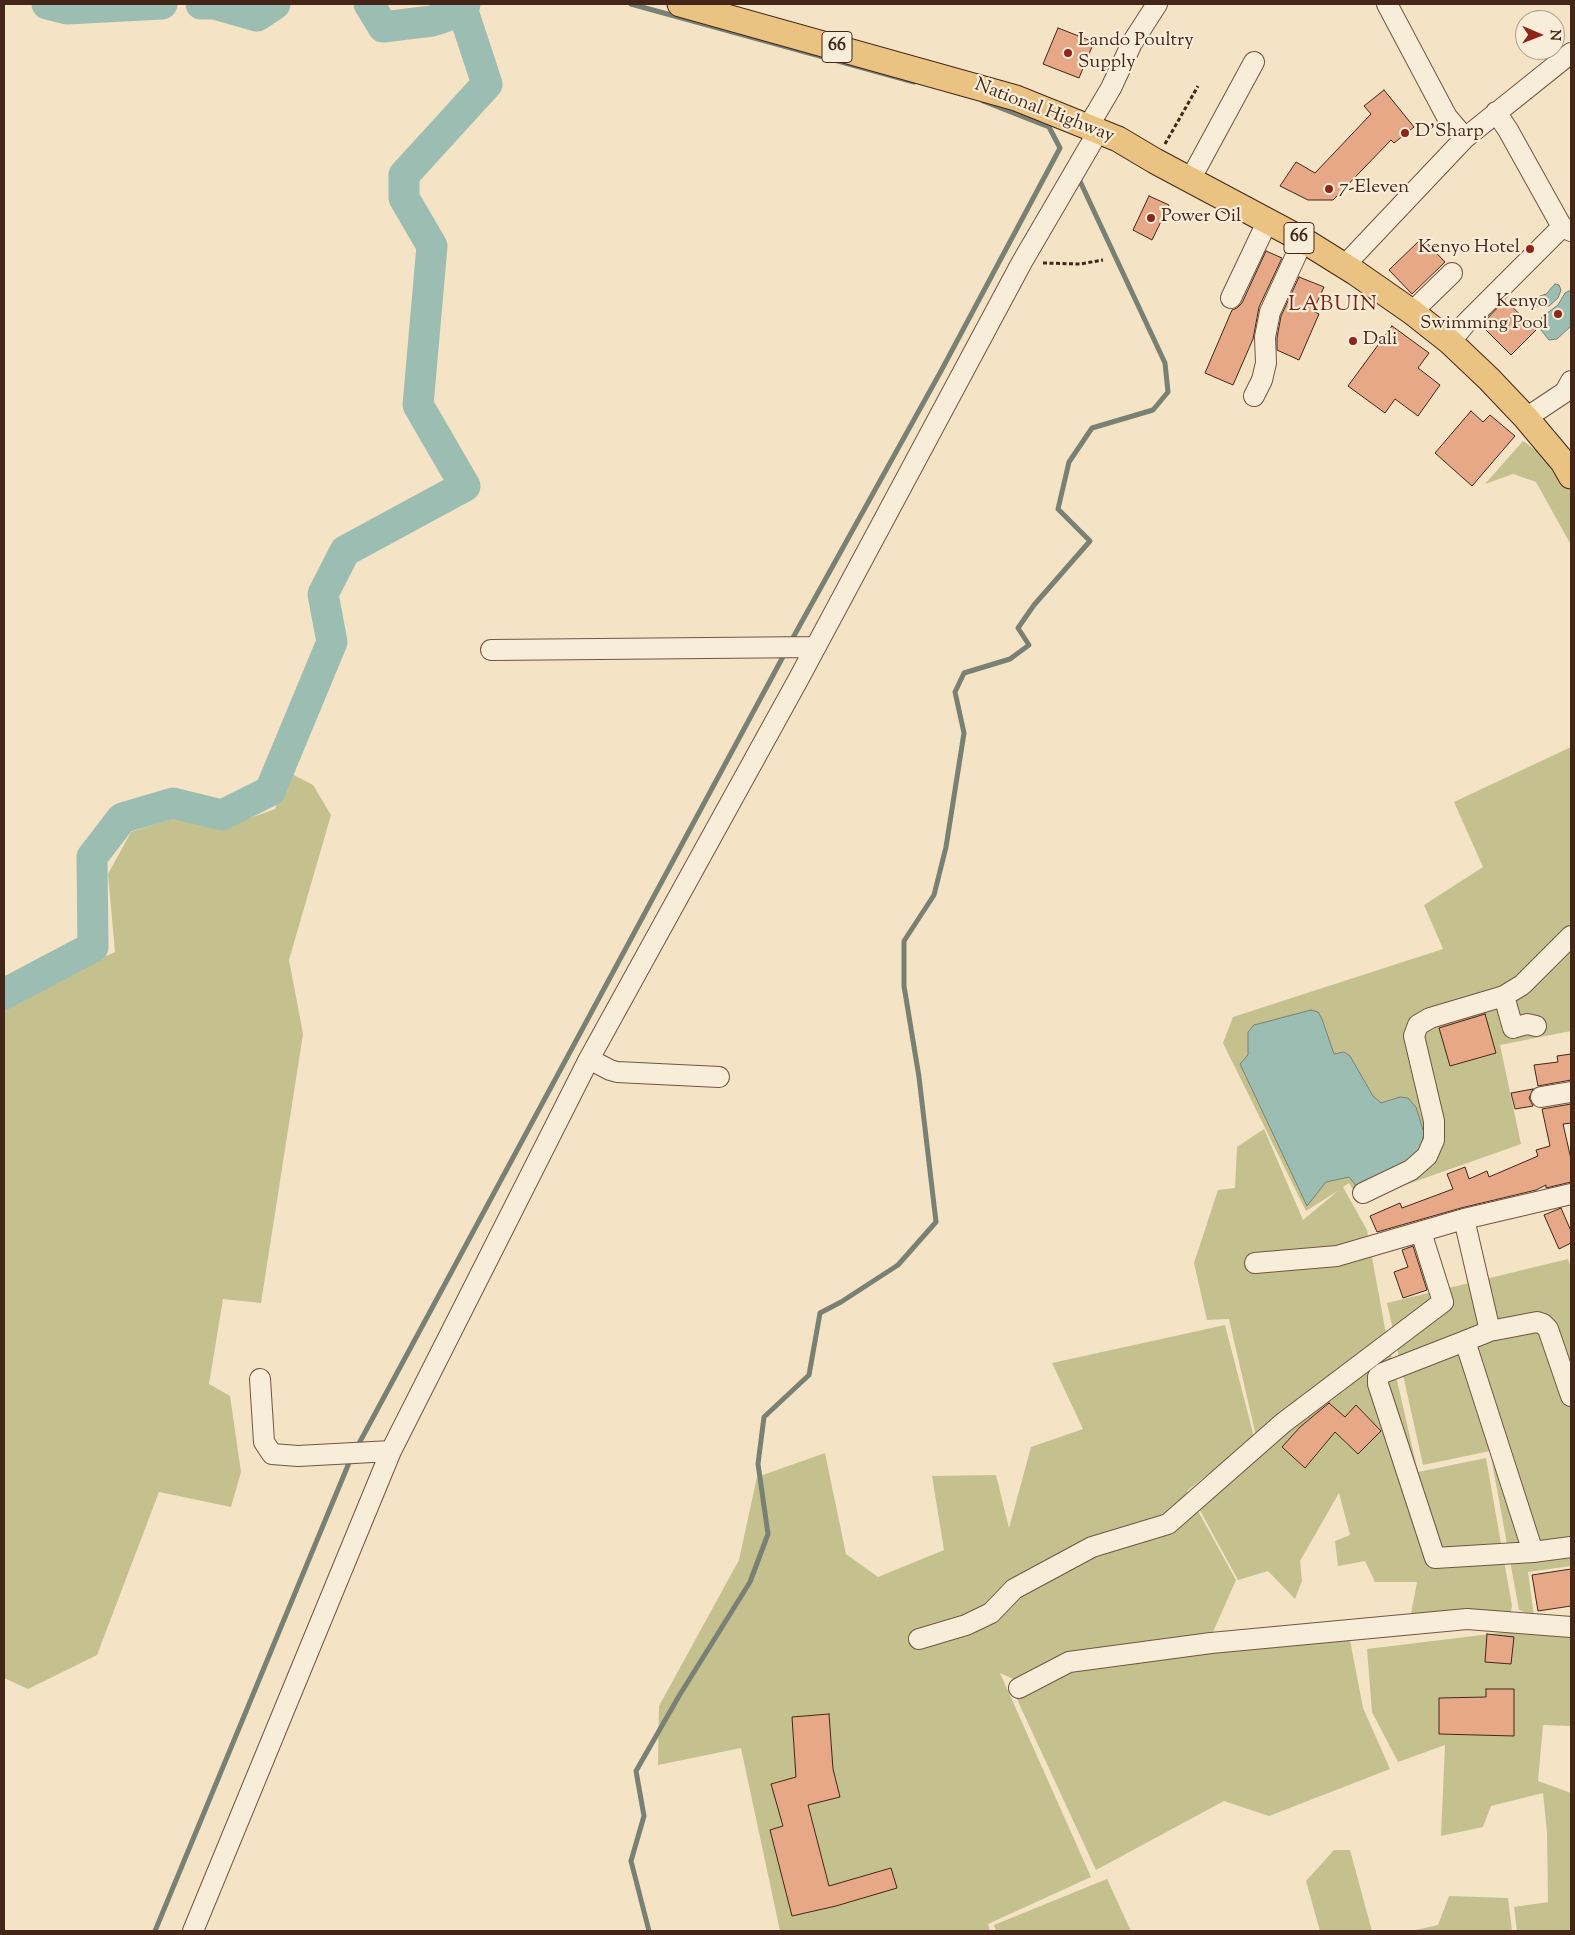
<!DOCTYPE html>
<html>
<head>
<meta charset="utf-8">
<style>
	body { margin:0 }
	#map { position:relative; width:1575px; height:1935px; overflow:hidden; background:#f4e3c5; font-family:"Sorts Mill Goudy",serif }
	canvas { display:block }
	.frame { position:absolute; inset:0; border:5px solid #442618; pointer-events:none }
	.north { position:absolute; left:1515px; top:10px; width:50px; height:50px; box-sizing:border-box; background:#f8edd9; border:1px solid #b09d8c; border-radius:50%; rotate:91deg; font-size:14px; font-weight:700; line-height:20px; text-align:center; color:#442618 }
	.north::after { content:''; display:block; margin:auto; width:18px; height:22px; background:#8f2418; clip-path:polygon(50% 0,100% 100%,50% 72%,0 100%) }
</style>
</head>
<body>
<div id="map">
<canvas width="1575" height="1935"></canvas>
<div class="frame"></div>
<div class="north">N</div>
</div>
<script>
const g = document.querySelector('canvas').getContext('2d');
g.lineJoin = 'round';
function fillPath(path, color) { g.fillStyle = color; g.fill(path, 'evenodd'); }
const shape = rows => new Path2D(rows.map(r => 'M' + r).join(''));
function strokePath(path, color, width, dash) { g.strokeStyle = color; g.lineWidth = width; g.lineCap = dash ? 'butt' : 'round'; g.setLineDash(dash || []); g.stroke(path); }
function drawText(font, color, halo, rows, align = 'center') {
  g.font = font + ' "Sorts Mill Goudy",serif'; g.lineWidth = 4.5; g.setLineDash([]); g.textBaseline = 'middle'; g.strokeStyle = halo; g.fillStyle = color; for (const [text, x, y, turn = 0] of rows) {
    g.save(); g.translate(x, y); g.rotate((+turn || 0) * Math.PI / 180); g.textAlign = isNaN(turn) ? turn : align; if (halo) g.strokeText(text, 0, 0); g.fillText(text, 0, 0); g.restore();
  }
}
const green = shape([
	[1523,441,1554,463,1571,493,1571,545,1536,482,1513,474,1485,484],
	[1571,747,1571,1031,1500,1045,1521,1144,1360,1201,1349,1183,1343,1187,1367,1230,1385,1328,1418,1472,1486,1458,1512,1606,1510,1616,1410,1619,1417,1582,1375,1582,1365,1561,1338,1566,1335,1541,1350,1535,1339,1493,1300,1561,1302,1581,1295,1599,1268,1571,1238,1580,1190,1492,1256,1436,1229,1319,1207,1320,1194,1263,1218,1190,1235,1188,1237,1147,1264,1129,1303,1220,1339,1190,1306,1211,1223,1043,1233,1017,1443,949,1424,905,1483,867,1454,802],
	[290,773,313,785,331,815,289,960,303,1034,261,1303,223,1299,209,1384,230,1396,241,1472,231,1507,159,1492,97,1655,28,1689,4,1678,4,1003,115,952,108,874,131,832,174,818,220,829,275,809],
	[1568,1259,1571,1268,1571,1566,1528,1572,1534,1616,1519,1610,1490,1451,1423,1465,1387,1303],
	[1225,1325,1254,1437,1187,1491,1236,1580,1213,1632,1085,1652,1013,1679,1000,1673,1091,1877,988,1924,990,1931,780,1931,741,1748,658,1765,659,1706,739,1560,757,1477,825,1453,846,1554,878,1577,944,1550,932,1476,996,1475,1009,1528,1031,1447,1083,1429,1052,1363],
	[1334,1624,1350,1640,1363,1708,1390,1769,1269,1816,1224,1801,1096,1870,1009,1682,1238,1631],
	[1515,1631,1571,1638,1571,1726,1543,1725,1538,1781,1571,1793,1571,1931,1517,1931,1514,1907,1548,1902,1547,1832,1543,1793,1491,1806,1483,1827,1441,1836,1445,1745,1398,1762,1372,1712,1367,1649],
	[1334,1850,1350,1850,1372,1931,1320,1931,1306,1881],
	[1107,1879,1131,1931,996,1931,994,1925],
	[1449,1896,1508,1898,1512,1931,1411,1931,1438,1925]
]);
const water = shape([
	[1555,284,1559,285,1561,290,1558,298,1549,306,1539,307,1534,304,1534,301,1540,296,1546,294,1555,284],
	[1571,290,1571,326,1557,339,1549,340,1541,330,1539,324,1542,317,1558,305,1565,293,1571,290],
	[1311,1010,1318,1012,1322,1019,1334,1054,1344,1052,1350,1056,1373,1096,1381,1103,1400,1097,1408,1098,1416,1107,1424,1133,1421,1147,1398,1170,1358,1188,1349,1177,1326,1182,1307,1206,1240,1064,1248,1055,1248,1032,1254,1025,1311,1010]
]);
const stream = shape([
	[631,4,914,82],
	[790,643,941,371,1060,148,1049,127,983,101],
	[356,1449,785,653],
	[155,1931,351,1458],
	[649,1931,631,1861,644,1816,636,1771,679,1696,750,1582,768,1534,758,1464,764,1417,809,1375,820,1313,841,1302,898,1265,936,1222,919,1077,904,986,904,941,934,895,946,847,964,733,955,692,964,673,1010,659,1029,645,1018,628,1034,605,1090,541,1058,509,1069,462,1092,428,1153,410,1168,392,1165,363,1078,177]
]);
const river = shape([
	[47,4,67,9,162,4],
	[201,4,215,4,257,16,275,4],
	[369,4,383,27,432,21,463,11],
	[4,994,93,947,92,857,122,818,173,803,222,815,270,791,332,642,323,594,345,551,465,486,418,405,432,246,404,198,404,175,487,84,463,11,465,4]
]);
const building = shape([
	[1058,28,1094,42,1079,78,1043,64,1058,28],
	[1384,90,1414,127,1394,143,1391,140,1333,200,1308,200,1280,186,1296,162,1315,173,1371,114,1364,106,1384,90],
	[1149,196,1169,205,1152,240,1133,230,1149,196],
	[1422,238,1445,262,1412,294,1389,270,1422,238],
	[1266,251,1282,258,1259,307,1253,339,1233,385,1205,373,1232,310,1237,308,1242,303,1266,251],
	[1299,277,1324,287,1313,311,1319,314,1299,360,1277,350,1277,338,1281,316,1299,277],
	[1505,300,1536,330,1511,355,1481,325,1505,300],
	[1392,326,1429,353,1418,368,1440,385,1418,416,1395,399,1385,413,1348,386,1392,326],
	[1471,411,1483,422,1490,415,1515,436,1472,486,1435,453,1471,411],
	[1485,1014,1496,1053,1450,1066,1439,1028,1485,1014],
	[1571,1054,1571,1080,1538,1086,1534,1065,1558,1062,1557,1056,1571,1054],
	[1533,1089,1529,1098,1533,1106,1515,1109,1511,1093,1533,1089],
	[1571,1104,1571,1123,1563,1124,1571,1159,1571,1182,1546,1188,1546,1185,1536,1190,1461,1208,1377,1232,1370,1216,1400,1203,1402,1208,1453,1189,1447,1174,1465,1167,1469,1179,1487,1171,1489,1177,1538,1156,1536,1150,1550,1146,1542,1109,1571,1104],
	[1561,1208,1571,1231,1571,1243,1559,1249,1544,1215,1561,1208],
	[1413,1246,1427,1290,1403,1298,1394,1272,1408,1267,1402,1250,1413,1246],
	[1329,1403,1345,1417,1356,1405,1381,1431,1358,1454,1335,1432,1305,1468,1282,1447,1300,1427,1329,1403],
	[1571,1569,1571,1606,1538,1611,1532,1575,1571,1569],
	[1487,1634,1514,1637,1511,1664,1485,1662,1487,1634],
	[1486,1689,1514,1689,1514,1736,1439,1734,1439,1698,1486,1697,1486,1689],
	[829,1714,833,1769,840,1797,808,1805,829,1886,891,1868,897,1888,836,1906,792,1916,770,1830,783,1826,771,1784,796,1777,792,1717,829,1714]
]);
const path = shape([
	[1165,144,1198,86],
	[1043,263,1080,264,1103,260]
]);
const minor = shape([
	[1387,4,1447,117,1465,138],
	[1496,112,1508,130,1562,227,1571,231],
	[1088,127,1111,88,1132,43,1157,4],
	[1190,180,1254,62],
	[1344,266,1465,138,1571,53],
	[1231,298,1268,220],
	[1412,312,1452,273],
	[1450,342,1466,323,1562,227],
	[1254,396,1262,380,1266,363,1265,337,1270,312,1303,240],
	[1526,418,1565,392,1571,381],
	[491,650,815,647],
	[1504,996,1513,1028,1527,1024,1536,1026],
	[589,1059,610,1070,617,1072,719,1077],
	[1541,1097,1571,1092],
	[1363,1193,1411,1170,1427,1156,1434,1140,1434,1121,1414,1036,1418,1025,1430,1018,1504,996,1522,985,1571,936],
	[1464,1219,1490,1331],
	[1255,1263,1337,1256,1464,1219,1571,1194],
	[1465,1341,1383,1373,1378,1377,1378,1384,1435,1558,1533,1552],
	[260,1379,264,1442,272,1454,298,1456,391,1451],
	[1571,1396,1548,1329,1543,1324,1537,1322,1490,1331,1465,1341,1533,1552,1571,1547],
	[919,1639,966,1625,991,1613,1014,1589,1092,1547,1168,1524,1283,1423,1443,1302,1421,1232],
	[1019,1688,1069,1662,1211,1643,1467,1619,1571,1627],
	[193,1931,391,1451,589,1059,798,680,1022,262,1099,130]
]);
const major = shape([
	[680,4,1016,98,1118,139,1155,161,1303,240,1356,273,1412,312,1450,342,1489,379,1526,418,1563,462,1571,476]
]);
const markers = [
	[1068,53,5,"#8f2418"],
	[1405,133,5,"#8f2418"],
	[1329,189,5,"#8f2418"],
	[1151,218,5,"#8f2418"],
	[1530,249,5,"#8f2418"],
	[1558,314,5,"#8f2418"],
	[1353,341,5,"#8f2418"]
];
const shields = [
	[837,47,30],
	[1299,238,30]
];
const shieldNames = [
	["66",837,47],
	["66",1299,238]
];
const poiNames = [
	["Lando Poultry",1078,42],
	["Supply",1078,64],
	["D'Sharp",1415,133],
	["7-Eleven",1339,189],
	["Power Oil",1161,218],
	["Kenyo Hotel",1520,249,"right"],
	["Kenyo",1548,303,"right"],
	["Swimming Pool",1548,325,"right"],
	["Dali",1363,341]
];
const streetNames = [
	["National Highway",1044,112,21]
];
const quarterNames = [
	["LABUIN",1333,306]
];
fillPath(green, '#c4c18f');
fillPath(water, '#9cbeb2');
strokePath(water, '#798174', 1);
strokePath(stream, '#798174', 5);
strokePath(river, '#9cbeb2', 31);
fillPath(building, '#e6a886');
strokePath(building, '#442618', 1);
strokePath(minor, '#705543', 22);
strokePath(major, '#442618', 27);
strokePath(path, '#442618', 3, [4, 2.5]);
strokePath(minor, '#f8edd9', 20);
strokePath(major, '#eac282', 25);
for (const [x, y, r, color] of markers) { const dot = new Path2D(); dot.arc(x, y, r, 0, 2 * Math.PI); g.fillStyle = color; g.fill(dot); strokePath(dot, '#f8edd9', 2); }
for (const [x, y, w] of shields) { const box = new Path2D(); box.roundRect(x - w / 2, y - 15.5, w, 31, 4); g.fillStyle = '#f8edd9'; g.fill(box); strokePath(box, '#442618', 1); }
drawText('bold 18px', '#442618', null, shieldNames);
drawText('19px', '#442618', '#f8edd9', poiNames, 'left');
drawText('19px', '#442618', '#f8edd9', streetNames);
g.letterSpacing = '1px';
drawText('21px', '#7a1f14', '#f8edd9', quarterNames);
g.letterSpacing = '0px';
</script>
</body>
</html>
